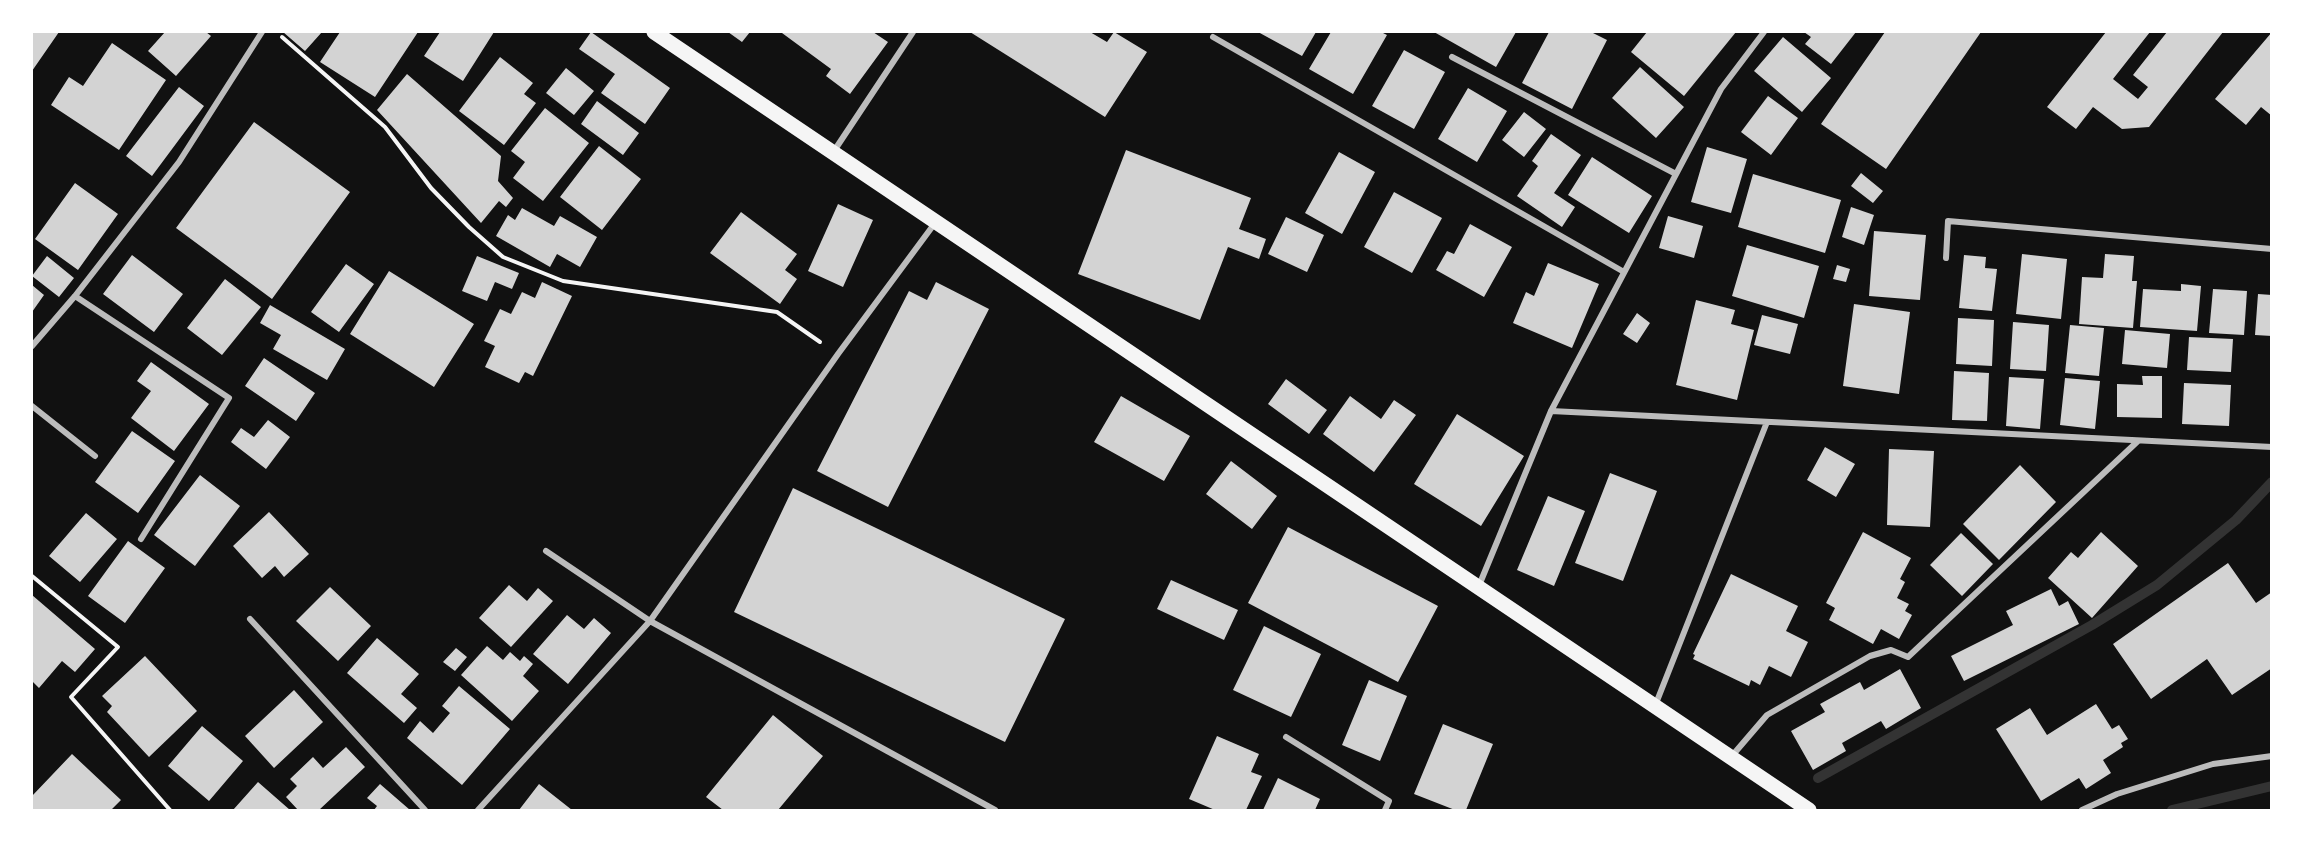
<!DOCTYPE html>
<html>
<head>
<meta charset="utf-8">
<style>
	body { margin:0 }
	#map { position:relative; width:2303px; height:842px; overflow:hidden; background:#111; font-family:Georgia,serif }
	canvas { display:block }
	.frame { position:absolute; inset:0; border:33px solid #fff; pointer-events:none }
</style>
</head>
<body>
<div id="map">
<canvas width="2303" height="842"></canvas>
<div class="frame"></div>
</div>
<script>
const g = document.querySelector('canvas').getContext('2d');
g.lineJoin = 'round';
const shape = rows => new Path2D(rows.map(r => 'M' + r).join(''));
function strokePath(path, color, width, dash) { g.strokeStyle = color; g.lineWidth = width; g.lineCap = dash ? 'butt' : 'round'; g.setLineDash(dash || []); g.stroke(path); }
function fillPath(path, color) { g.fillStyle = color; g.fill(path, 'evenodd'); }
const stream = shape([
	[1818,778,2092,625,2157,585,2236,520,2272,482],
	[2172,810,2272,786]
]);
const building = shape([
	[32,32,59,32,32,71],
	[165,32,206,32,211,36,176,76,148,51],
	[283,32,322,32,305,51],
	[340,32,418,32,375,97,320,62],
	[440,32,494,32,463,81,424,56],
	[591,32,670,88,645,124,601,93,615,74,579,49],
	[728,32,750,32,742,42],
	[783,32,873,32,888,42,850,94,826,76,831,69,782,33],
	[970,32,1090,32,1107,42,1114,32,1147,52,1105,117],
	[1258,32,1316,32,1302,56],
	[1331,32,1381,32,1387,35,1353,94,1309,69],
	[1434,32,1516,32,1496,67],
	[1549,32,1591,32,1607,40,1572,109,1522,83],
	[1647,32,1736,32,1684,96,1631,52],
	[1804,32,1856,32,1831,64,1805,44,1811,37],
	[1885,32,1981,32,1886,169,1821,124],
	[2106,32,2150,32,2113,79,2138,99,2148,87,2133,75,2167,32,2223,32,2149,127,2122,129,2093,107,2076,129,2047,107],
	[2272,32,2272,116,2261,107,2246,125,2215,99],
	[1783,37,1831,78,1802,112,1754,71],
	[112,43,166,80,119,150,51,105,69,77,83,86],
	[1404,50,1445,72,1414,129,1372,106],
	[500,57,533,83,524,94,536,103,504,145,459,111],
	[1640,67,1684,107,1656,138,1612,98],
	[566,68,594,91,574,115,546,93],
	[407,74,501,156,498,181,513,198,506,207,499,201,481,223,377,110],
	[179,87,204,106,152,176,126,156],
	[1468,88,1507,111,1477,162,1438,139],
	[1768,96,1798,118,1771,155,1741,132],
	[597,101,639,133,623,155,581,124],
	[545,108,589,143,543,201,513,178,525,162,511,151],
	[1524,112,1546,129,1524,157,1502,140],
	[254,122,350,192,272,299,176,228],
	[1551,134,1581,155,1554,193,1575,207,1562,227,1517,196,1538,166,1532,161],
	[599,146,641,179,602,230,560,197],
	[1707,147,1747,159,1731,213,1691,202],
	[1126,150,1251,198,1239,229,1266,239,1259,259,1228,247,1200,320,1078,274],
	[1339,152,1375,172,1342,234,1305,213],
	[1592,157,1652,196,1629,233,1568,195],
	[1861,173,1883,191,1873,203,1851,186],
	[1753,174,1841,200,1825,253,1738,227],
	[75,183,118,214,78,270,35,239],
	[1394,192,1442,218,1412,273,1364,247],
	[838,204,873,220,843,287,808,271],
	[1851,207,1874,215,1864,245,1842,237],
	[522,208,554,226,560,216,597,237,580,267,557,254,550,267,496,236,508,215,515,220],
	[741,212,797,254,785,270,797,279,780,304,710,253],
	[1668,216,1703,226,1694,258,1659,248],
	[1286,217,1324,235,1307,272,1268,254],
	[1470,224,1512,247,1484,297,1436,270,1447,251,1454,254],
	[1874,231,1926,235,1920,300,1869,296],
	[1747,245,1819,266,1804,318,1732,296],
	[2022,254,2067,259,2061,319,2016,314],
	[2105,254,2134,256,2132,281,2137,281,2133,328,2079,324,2082,277,2103,278],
	[132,255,183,294,154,332,103,294],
	[1964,255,1986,257,1985,268,1997,269,1992,311,1959,308],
	[47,256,74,278,59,297,32,276],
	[477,256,519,273,512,289,495,282,487,301,462,291],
	[1548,263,1599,284,1572,348,1513,323,1526,292,1534,296],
	[346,264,374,284,339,332,311,312],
	[1837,265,1850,269,1846,282,1833,279],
	[389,271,474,324,434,387,350,334],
	[225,279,261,307,222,355,187,328],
	[542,282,572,296,533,376,525,372,519,383,485,367,495,346,484,341,500,309,511,314,522,292,535,298],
	[936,282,989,309,888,507,817,471,909,291,927,300],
	[2181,284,2201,286,2197,331,2140,327,2143,289,2181,291],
	[32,285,44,295,32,312],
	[2213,289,2247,291,2244,335,2209,333],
	[2258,294,2272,295,2272,336,2255,335],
	[1696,300,1735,310,1731,324,1754,330,1737,400,1676,385],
	[1854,304,1910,312,1899,394,1843,386],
	[270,305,345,349,327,380,273,349,281,335,260,323],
	[1637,313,1650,323,1637,343,1623,334],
	[1762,315,1798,324,1790,354,1754,345],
	[1958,318,1994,320,1992,366,1956,364],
	[2013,322,2049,325,2046,371,2010,369],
	[2070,325,2104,328,2099,376,2065,373],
	[2125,330,2170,334,2167,368,2122,364],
	[2189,337,2233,339,2231,372,2187,370],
	[264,358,315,393,296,421,245,386],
	[151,362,209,404,174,451,131,418,151,391,137,381],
	[1954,371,1989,373,1987,421,1952,420],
	[2142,376,2162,376,2162,418,2117,417,2117,384,2143,385],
	[2009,377,2044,379,2040,429,2006,426],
	[2065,378,2100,381,2095,429,2060,425],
	[1286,379,1327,410,1309,434,1268,404],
	[2184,383,2231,385,2229,426,2182,424],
	[1121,396,1190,436,1164,481,1094,442],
	[1350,396,1381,419,1394,400,1416,415,1374,472,1323,434],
	[1457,414,1524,456,1481,526,1414,484],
	[268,420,290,437,266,469,231,442,241,428,254,437],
	[132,431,175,461,138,513,95,482],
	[1825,447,1855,464,1836,497,1807,480],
	[1889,449,1934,451,1930,527,1887,525],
	[1231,461,1277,496,1252,529,1206,494],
	[2020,465,2056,502,1999,560,1963,524],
	[1610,473,1657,491,1623,581,1575,563],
	[200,475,240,506,195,566,154,535],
	[793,488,1065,619,1005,742,734,612],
	[1548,496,1585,511,1554,586,1517,570],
	[269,512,309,554,284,577,275,566,262,578,233,546],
	[86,513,117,539,80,582,49,556],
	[1288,527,1438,606,1398,682,1248,603],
	[1863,532,1911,558,1900,579,1905,582,1897,598,1909,604,1905,611,1912,615,1899,639,1881,629,1873,644,1829,620,1835,608,1826,603],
	[2101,532,2138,566,2092,618,2048,578,2071,552,2078,558],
	[1961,533,1993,564,1962,596,1930,565],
	[128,541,165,568,125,623,88,596],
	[2228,563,2256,603,2272,592,2272,668,2232,695,2207,659,2151,699,2113,644],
	[1731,574,1798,606,1786,631,1808,642,1791,677,1769,666,1760,685,1751,680,1749,686,1693,659,1695,655,1693,654],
	[1171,580,1238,610,1224,640,1157,609],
	[509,585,527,601,538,588,553,601,511,647,479,618],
	[330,587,371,626,338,661,296,621],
	[2051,589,2059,606,2068,601,2079,624,1964,681,1951,656,2013,625,2006,611],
	[32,595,95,649,75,672,62,661,39,688,32,681],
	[567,615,584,629,594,618,611,633,568,684,533,654],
	[1264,626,1321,654,1291,717,1233,690],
	[377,638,419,674,401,694,417,708,404,723,347,673],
	[487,646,503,660,510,652,520,661,524,656,533,664,523,676,539,691,512,721,461,675],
	[456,648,467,657,455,671,443,662],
	[145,656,197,711,149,757,107,712,112,706,102,696],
	[1900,669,1921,708,1886,729,1881,721,1842,743,1846,751,1813,770,1791,731,1825,712,1820,704,1860,682,1864,690],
	[1369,680,1407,696,1380,761,1342,745],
	[459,686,510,729,462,785,407,738,420,721,433,733,450,713,442,706],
	[294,690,323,722,274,768,245,736],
	[2096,704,2112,729,2119,725,2128,739,2121,743,2123,747,2103,760,2111,773,2086,789,2079,778,2041,801,1996,729,2030,708,2047,735],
	[773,715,823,756,778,810,723,810,706,797],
	[1443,724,1493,744,1466,810,1455,810,1414,794],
	[202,726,243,761,209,801,168,766],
	[1217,736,1259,754,1251,772,1262,776,1246,810,1215,810,1189,799],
	[346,747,365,767,319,810,298,810,286,797,297,786,290,779,313,757,323,768],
	[72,754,121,800,111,810,32,810,32,796],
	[1278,778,1320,799,1315,810,1263,810],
	[258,782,290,810,233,810],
	[380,784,410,810,374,810,377,806,367,798],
	[539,784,572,810,519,810]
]);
const path = shape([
	[282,37,385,127,431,188,469,227,503,257,563,281,777,312,820,342],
	[32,576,118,647,71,697,170,810]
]);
const minor = shape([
	[1213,37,1624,272],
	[1452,57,1676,174],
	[834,151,913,32],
	[1946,258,1948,221,2272,249],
	[75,296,229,398,141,539],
	[32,346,75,296,179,162,262,32],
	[32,406,95,456],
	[1551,411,2272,447],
	[546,551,650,621,995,810],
	[1478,588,1551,411,1721,89,1764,32],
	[250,619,425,810],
	[1655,706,1767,422],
	[1286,737,1389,801,1385,810],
	[1731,757,1767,715,1870,656,1891,650,1908,657,2138,441],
	[478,810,650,621,838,354,935,223],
	[2082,810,2117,794,2213,764,2272,756]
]);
const primary = shape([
	[654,32,1809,810]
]);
strokePath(stream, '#333', 10);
fillPath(building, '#d3d3d3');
strokePath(path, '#f5f5f5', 4);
strokePath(minor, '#bcbcbc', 6);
strokePath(primary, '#f5f5f5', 15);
</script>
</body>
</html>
